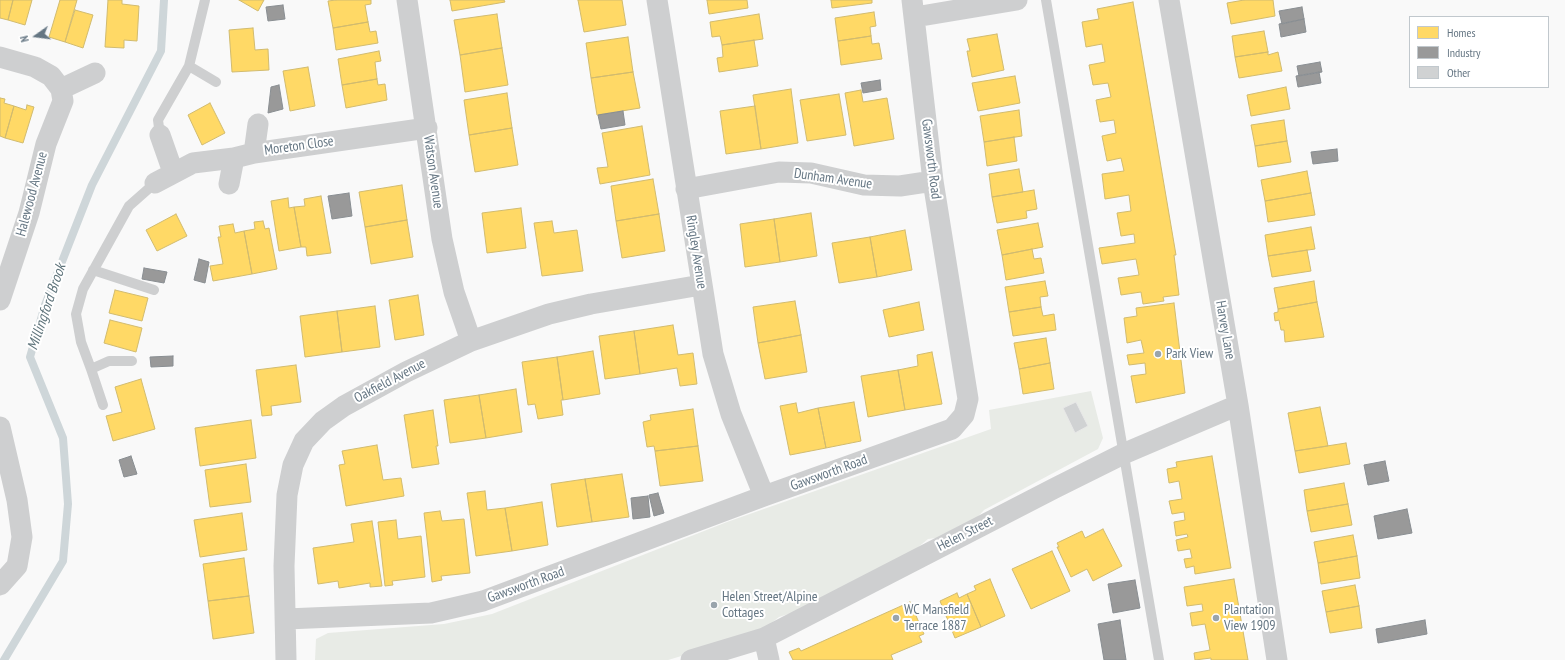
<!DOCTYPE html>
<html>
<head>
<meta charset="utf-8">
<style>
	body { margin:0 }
	#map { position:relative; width:1565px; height:660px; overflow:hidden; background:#f9f9f9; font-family:"PT Sans Narrow",sans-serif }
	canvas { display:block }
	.legend { position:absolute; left:1409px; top:16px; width:140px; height:72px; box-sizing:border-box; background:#fff; border:1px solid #c1c8cd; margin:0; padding:5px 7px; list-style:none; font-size:12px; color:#657683 }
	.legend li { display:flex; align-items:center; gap:8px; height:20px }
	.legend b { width:20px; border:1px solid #c1c8cd }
	.north { position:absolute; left:16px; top:16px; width:40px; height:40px; -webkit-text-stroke:3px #fff; paint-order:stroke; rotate:256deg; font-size:11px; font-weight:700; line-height:16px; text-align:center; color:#657683 }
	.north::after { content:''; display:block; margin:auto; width:14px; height:18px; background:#657683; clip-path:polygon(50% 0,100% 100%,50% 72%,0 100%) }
</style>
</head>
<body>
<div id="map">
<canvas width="1565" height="660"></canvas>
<ul class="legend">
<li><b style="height:11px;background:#ffd966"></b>Homes</li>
<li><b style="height:11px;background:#999"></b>Industry</li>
<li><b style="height:11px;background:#d0d2d3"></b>Other</li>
</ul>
<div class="north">N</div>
</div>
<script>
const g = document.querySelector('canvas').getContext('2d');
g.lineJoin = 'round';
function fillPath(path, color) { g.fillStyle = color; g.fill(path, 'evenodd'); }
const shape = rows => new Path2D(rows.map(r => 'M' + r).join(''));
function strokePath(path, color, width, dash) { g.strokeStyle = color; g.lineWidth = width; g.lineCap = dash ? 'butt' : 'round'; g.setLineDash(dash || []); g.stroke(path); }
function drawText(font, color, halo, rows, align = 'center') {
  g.font = font + ' "PT Sans Narrow",sans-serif'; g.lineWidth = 4; g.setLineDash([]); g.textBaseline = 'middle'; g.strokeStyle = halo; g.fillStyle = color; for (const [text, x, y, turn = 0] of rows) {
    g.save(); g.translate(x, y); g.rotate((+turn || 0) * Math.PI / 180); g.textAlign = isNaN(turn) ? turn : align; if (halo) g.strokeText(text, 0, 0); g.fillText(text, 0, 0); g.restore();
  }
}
const green = shape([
	[1091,391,1103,438,1098,449,984,510,961,535,928,539,898,564,813,606,779,617,759,633,668,660,315,660,316,639,328,633,444,624,492,614,727,522,991,429,989,410]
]);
const homes = shape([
	[0,0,13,0,8,20,0,18,0,0],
	[13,0,32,0,25,25,8,20,13,0],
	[60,0,77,0,65,42,49,37,60,0],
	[108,0,122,0,122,4,139,6,137,41,124,40,124,48,105,47,108,0],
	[239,0,264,0,258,11,239,0],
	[336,0,371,0,371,4,365,5,368,22,333,28,328,1,336,0],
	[450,0,504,0,505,2,452,11,450,0],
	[578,0,622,0,626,25,584,32,578,0],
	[707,0,747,0,748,8,709,14,707,0],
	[831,0,872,0,872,3,832,8,831,0],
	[1244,0,1273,0,1275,16,1231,24,1227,3,1244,0],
	[1133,2,1176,255,1174,255,1179,295,1163,297,1164,301,1143,304,1141,292,1121,295,1118,278,1139,275,1136,259,1102,264,1099,248,1135,243,1134,234,1121,236,1117,213,1131,211,1129,195,1105,199,1102,174,1124,171,1121,158,1107,161,1102,136,1116,133,1114,120,1100,122,1096,100,1111,97,1108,83,1093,85,1089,65,1105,62,1102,44,1086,47,1082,22,1099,19,1097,9,1133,2],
	[75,10,93,15,83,48,65,42,75,10],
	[874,12,876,26,870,27,871,36,838,41,835,18,874,12],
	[497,14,502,48,460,55,454,20,497,14],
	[759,14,763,39,722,45,720,36,712,37,710,22,759,14],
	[368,22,370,32,376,31,378,43,336,50,333,28,368,22],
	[253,28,255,50,268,49,269,70,232,72,229,30,253,28],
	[1264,31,1268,52,1235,57,1232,36,1264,31],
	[997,34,1004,70,972,77,967,51,970,51,967,39,997,34],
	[871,36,872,44,879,43,882,59,841,65,838,41,871,36],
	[628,37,633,72,591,78,586,43,628,37],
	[754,40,758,66,719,72,717,58,723,57,722,45,754,40],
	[502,48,508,85,465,92,460,55,502,48],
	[379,51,381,61,375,62,377,79,342,85,338,59,379,51],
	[1268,52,1268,55,1278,52,1282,71,1239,78,1235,57,1268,52],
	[308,67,315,106,290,111,283,71,308,67],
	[633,72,640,108,597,115,591,78,633,72],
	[1015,76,1020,103,978,111,972,83,1015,76],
	[377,79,378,85,385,84,387,100,346,108,342,85,377,79],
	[1286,87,1290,109,1251,116,1247,95,1286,87],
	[791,89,798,143,761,149,753,95,791,89],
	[861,90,863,102,887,98,894,139,854,146,845,93,861,90],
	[507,93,512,128,469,135,464,100,507,93],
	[839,94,846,135,807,141,800,100,839,94],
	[0,98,5,99,4,103,14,106,5,138,0,136,0,98],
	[210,103,225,133,202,145,188,115,210,103],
	[27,105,34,107,23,143,5,138,14,106,26,110,27,105],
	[755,106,761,149,726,154,720,111,755,106],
	[1019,110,1022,136,984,142,980,116,1019,110],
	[1284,120,1287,141,1255,146,1251,125,1284,120],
	[642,126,650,175,600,184,597,168,608,167,602,133,642,126],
	[512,128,518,165,475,172,469,135,512,128],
	[1014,137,1017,161,987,166,984,142,1014,137],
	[1287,141,1291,162,1258,167,1255,146,1287,141],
	[1019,169,1023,192,992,197,989,174,1019,169],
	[1307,171,1311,193,1265,201,1261,180,1307,171],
	[653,179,659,214,616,221,611,186,653,179],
	[402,185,407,220,365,227,359,192,402,185],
	[1034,190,1037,209,1026,211,1027,218,997,223,992,197,1034,190],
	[1311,193,1315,215,1268,222,1265,201,1311,193],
	[321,196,331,253,307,256,306,247,301,247,294,207,305,206,304,199,321,196],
	[288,198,289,208,294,207,301,247,279,251,271,201,288,198],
	[521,208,526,248,487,253,482,213,521,208],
	[811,213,817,256,780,262,774,219,811,213],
	[176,214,187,236,157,251,146,230,176,214],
	[659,214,665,251,622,258,616,221,659,214],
	[774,219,780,262,745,267,740,224,774,219],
	[407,220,413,257,371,264,365,227,407,220],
	[263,221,265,229,269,228,277,269,252,274,244,231,255,229,254,222,263,221],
	[552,221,554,233,577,230,583,271,542,276,534,223,552,221],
	[1038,223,1043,247,1002,255,997,230,1038,223],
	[233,224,235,233,244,231,252,274,213,281,210,266,223,264,218,237,221,237,219,226,233,224],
	[1311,227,1315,249,1268,256,1265,235,1311,227],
	[905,230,912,270,877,277,870,237,905,230],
	[870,237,877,277,839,283,832,243,870,237],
	[1032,249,1034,259,1041,258,1044,273,1006,280,1002,255,1032,249],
	[1307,250,1311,271,1272,277,1268,256,1307,250],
	[1045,281,1048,296,1040,297,1041,307,1009,312,1005,287,1045,281],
	[1314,281,1317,302,1278,309,1274,288,1314,281],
	[115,290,148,298,142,321,109,313,115,290],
	[418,295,424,335,395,340,389,300,418,295],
	[795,301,801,335,758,343,753,307,795,301],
	[919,302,924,330,889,337,883,310,919,302],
	[1317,302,1324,337,1285,342,1284,330,1281,330,1279,320,1275,321,1274,313,1278,312,1278,309,1317,302],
	[1174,303,1185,393,1136,403,1131,376,1146,374,1145,363,1129,365,1127,355,1144,353,1141,340,1127,343,1124,318,1137,316,1136,308,1174,303],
	[375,306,380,347,342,352,337,311,375,306],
	[1041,307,1043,316,1054,314,1056,330,1013,336,1009,312,1041,307],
	[337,311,342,352,305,357,300,316,337,311],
	[110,320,142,328,136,352,104,343,110,320],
	[673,325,678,355,693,353,697,384,680,386,677,368,640,374,634,331,673,325],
	[634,331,640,374,605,379,599,336,634,331],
	[801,335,807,372,765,379,758,343,801,335],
	[1046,338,1050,363,1019,369,1014,343,1046,338],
	[593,351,600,394,563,400,557,357,593,351],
	[932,352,942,404,905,410,898,370,918,366,917,355,932,352],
	[557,357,563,400,561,400,563,415,538,419,535,404,528,405,522,362,557,357],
	[1050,363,1054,389,1023,394,1019,369,1050,363],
	[296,365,301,402,271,406,272,415,262,416,256,370,296,365],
	[898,370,905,410,868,417,861,376,898,370],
	[141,379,155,429,113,441,106,416,122,412,115,387,141,379],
	[516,389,522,432,486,438,479,395,516,389],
	[479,395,486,438,450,443,444,400,479,395],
	[854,402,861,441,826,448,818,408,854,402],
	[796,403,798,413,818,408,826,448,790,455,780,406,796,403],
	[1320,407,1328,446,1295,451,1288,413,1320,407],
	[693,409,698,446,655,451,654,446,647,447,643,422,651,420,650,415,693,409],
	[433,410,438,446,436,446,439,464,412,468,404,415,433,410],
	[251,420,256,458,200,466,195,428,251,420],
	[1346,443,1350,464,1299,473,1295,451,1346,443],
	[377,445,383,480,401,478,404,496,346,506,339,465,345,464,342,451,377,445],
	[698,446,703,481,660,486,655,451,698,446],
	[1212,456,1231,568,1195,574,1194,566,1186,568,1184,559,1192,558,1190,549,1178,551,1176,540,1188,537,1187,534,1176,536,1174,522,1185,520,1184,512,1172,514,1169,501,1182,499,1179,481,1169,483,1167,469,1177,467,1176,462,1212,456],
	[246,464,251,502,210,507,205,470,246,464],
	[622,474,629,517,592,522,585,479,622,474],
	[585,479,592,522,557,527,551,484,585,479],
	[1344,483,1348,504,1307,511,1304,490,1344,483],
	[485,491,487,510,505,508,512,551,476,556,467,493,485,491],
	[542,502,548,545,512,551,505,508,542,502],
	[1348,504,1352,525,1311,532,1307,511,1348,504],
	[440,511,442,521,464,519,470,573,441,576,442,580,432,582,424,513,440,511],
	[242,513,247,550,200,557,194,520,242,513],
	[396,520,398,539,421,536,425,577,392,581,393,585,385,586,378,522,396,520],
	[372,521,382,586,370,587,370,583,339,588,338,581,318,584,313,548,354,542,351,524,372,521],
	[1103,529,1122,566,1093,581,1087,569,1071,577,1057,547,1059,547,1057,543,1082,531,1085,538,1103,529],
	[1353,535,1357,556,1318,563,1314,542,1353,535],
	[1052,551,1070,591,1031,609,1012,569,1052,551],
	[1357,556,1360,578,1321,584,1318,563,1357,556],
	[244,558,249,596,208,601,203,564,244,558],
	[990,579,1005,616,981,627,967,594,976,590,974,586,990,579],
	[1234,579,1248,660,1211,660,1211,658,1195,660,1194,653,1210,650,1205,624,1192,626,1190,613,1203,611,1202,604,1187,606,1184,587,1234,579],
	[1355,585,1359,606,1326,612,1322,591,1355,585],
	[957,593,959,598,967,594,981,627,955,638,940,601,957,593],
	[249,596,254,633,213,639,208,601,249,596],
	[910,602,924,634,919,636,922,642,891,655,893,660,793,660,789,652,799,648,801,651,910,602],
	[1359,606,1362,628,1330,633,1326,612,1359,606]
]);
const industry = shape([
	[283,5,285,19,268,21,266,7,283,5],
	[1302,7,1304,19,1282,24,1279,11,1302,7],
	[1304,19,1306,32,1281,37,1279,24,1304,19],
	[1320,62,1322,72,1299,76,1297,66,1320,62],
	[1319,72,1321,83,1298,87,1296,76,1319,72],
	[880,80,881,90,863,93,861,83,880,80],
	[279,85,283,109,268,113,271,87,279,85],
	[623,111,625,125,601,129,598,115,623,111],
	[1337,149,1338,161,1313,164,1311,152,1337,149],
	[349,193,352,216,332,219,328,196,349,193],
	[199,259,209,262,205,283,194,280,199,259],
	[144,268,167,272,164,283,142,279,144,268],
	[173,356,173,366,151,367,150,357,173,356],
	[131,456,137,474,124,477,119,460,131,456],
	[1385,461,1389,481,1368,485,1364,465,1385,461],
	[658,493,664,513,654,516,649,495,658,493],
	[648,496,650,517,633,519,631,498,648,496],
	[1407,509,1412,533,1378,539,1374,516,1407,509],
	[1135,580,1140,608,1113,613,1108,584,1135,580],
	[1120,620,1126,660,1104,660,1098,624,1120,620],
	[1425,620,1427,634,1378,643,1376,629,1425,620]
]);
const stream = shape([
	[4,660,63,561,68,504,63,438,30,357,45,305,92,185,161,51,164,0]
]);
const building = shape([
	[1076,402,1088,426,1075,433,1063,408,1076,402]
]);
const lane = shape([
	[1046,0,1159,660],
	[189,66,216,82],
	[160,135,158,120,189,66,205,0],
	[93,270,154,290],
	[132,361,109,361,91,369,81,342,76,314,83,289,129,206,155,183],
	[91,369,103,405]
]);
const street = shape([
	[407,0,442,239,454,292,471,341],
	[657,0,713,354,731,414,764,496],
	[1169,0,1238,405,1277,660],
	[915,17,1017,0],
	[0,57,35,67,51,76,61,89],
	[160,135,173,172],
	[254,153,258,124],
	[155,183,193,163,234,158,254,153,427,128],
	[229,184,234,158],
	[686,189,779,172,811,173,864,185,900,186,933,181],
	[0,300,29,213,46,144,63,101,61,89,95,73],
	[0,427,17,500,22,537,17,566,0,585],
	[286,619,431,613,483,601,764,496,952,429,964,415,968,399,933,181,912,0],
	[764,638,769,660],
	[286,660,284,566,287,495,293,465,304,441,323,421,344,406,406,372,471,341,549,314,591,304,701,285],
	[691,660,764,638,1055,488,1123,454,1238,405]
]);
const markers = [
	[1158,354,4,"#99a4ac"],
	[714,605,4,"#99a4ac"],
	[896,618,4,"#99a4ac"],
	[1216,618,4,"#99a4ac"]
];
const streetNames = [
	["Moreton Close",299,146,-8],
	["Gawsworth Road",931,159,83],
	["Watson Avenue",433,172,82],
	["Dunham Avenue",833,179,8],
	["Halewood Avenue",32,194,-75],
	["Ringley Avenue",696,252,81],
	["Harvey Lane",1225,330,80],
	["Oakfield Avenue",390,381,-28],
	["Gawsworth Road",829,473,-20],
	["Helen Street",965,534,-27],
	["Gawsworth Road",526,585,-20]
];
const poiNames = [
	["Park View",1166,354],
	["Helen Street/Alpine",722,597],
	["Cottages",722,613],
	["WC Mansfield",904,610],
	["Terrace 1887",904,626],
	["Plantation",1224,610],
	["View 1909",1224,626]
];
const waterNames = [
	["Millingford Brook",47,307,-71]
];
fillPath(green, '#e8ebe6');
fillPath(homes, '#ffd966');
strokePath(homes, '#d1bb6f', 1);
fillPath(industry, '#999');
strokePath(industry, '#898e92', 1);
strokePath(stream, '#ced6d9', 8);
fillPath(building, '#d0d2d3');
strokePath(building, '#e8e8e8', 1);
strokePath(lane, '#cecfd0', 10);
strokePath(street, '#cecfd0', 21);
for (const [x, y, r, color] of markers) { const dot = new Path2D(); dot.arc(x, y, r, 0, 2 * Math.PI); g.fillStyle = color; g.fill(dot); strokePath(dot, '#fff', 1.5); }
drawText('14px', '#657683', '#fff', streetNames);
drawText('14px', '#657683', '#fff', poiNames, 'left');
drawText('italic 15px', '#60757c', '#fff', waterNames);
</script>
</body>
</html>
